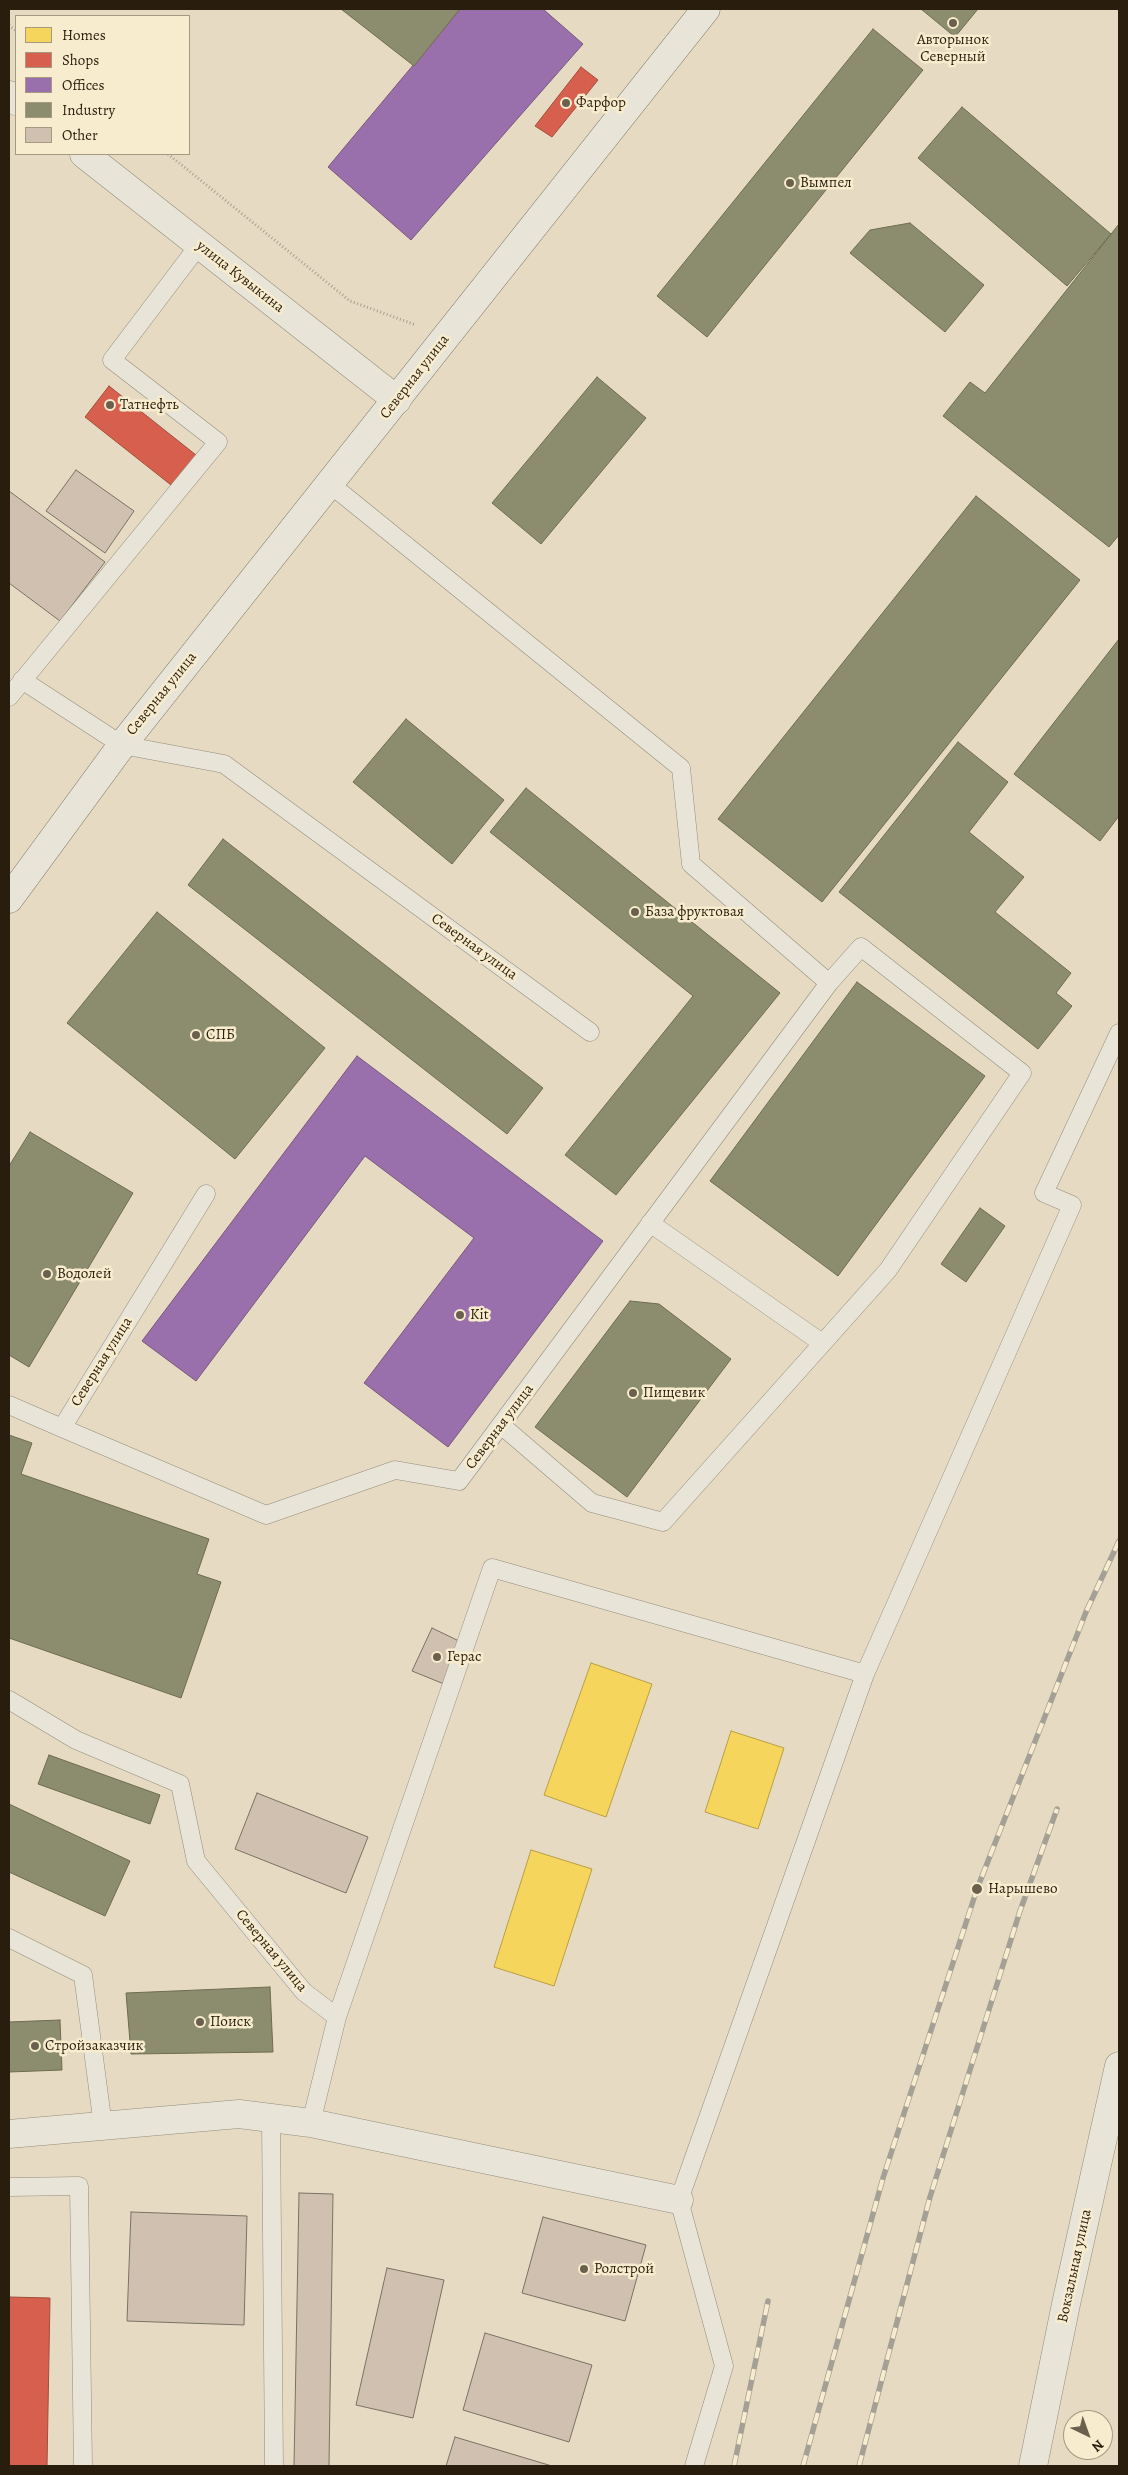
<!DOCTYPE html>
<html>
<head>
<meta charset="utf-8">
<style>
	body { margin:0 }
	#map { position:relative; width:1128px; height:2475px; overflow:hidden; background:#e6dbc2; font-family:Alegreya,serif }
	canvas { display:block }
	.frame { position:absolute; inset:0; border:10px solid #291d0e; pointer-events:none }
	.legend { position:absolute; left:15px; top:15px; width:175px; height:140px; box-sizing:border-box; background:#f8ecce; border:1px solid #a59981; margin:0; padding:6px 9px; list-style:none; font-size:15px; color:#291d0e }
	.legend li { display:flex; align-items:center; gap:10px; height:25px }
	.legend b { width:25px; border:1px solid #a59981 }
	.north { position:absolute; left:1063px; top:2410px; width:50px; height:50px; box-sizing:border-box; background:#f8ecce; border:1px solid #a59981; border-radius:50%; rotate:138deg; font-size:14px; font-weight:700; line-height:20px; text-align:center; color:#291d0e }
	.north::after { content:''; display:block; margin:auto; width:18px; height:22px; background:#6b604d; clip-path:polygon(50% 0,100% 100%,50% 72%,0 100%) }
</style>
</head>
<body>
<div id="map">
<canvas width="1128" height="2475"></canvas>
<div class="frame"></div>
<ul class="legend">
<li><b style="height:14px;background:#f6d55c"></b>Homes</li>
<li><b style="height:14px;background:#d6604d"></b>Shops</li>
<li><b style="height:14px;background:#9970ab"></b>Offices</li>
<li><b style="height:14px;background:#8c8c6e"></b>Industry</li>
<li><b style="height:14px;background:#d0c0af"></b>Other</li>
</ul>
<div class="north">N</div>
</div>
<script>
const g = document.querySelector('canvas').getContext('2d');
g.lineJoin = 'round';
function fillPath(path, color) { g.fillStyle = color; g.fill(path, 'evenodd'); }
const shape = rows => new Path2D(rows.map(r => 'M' + r).join(''));
function strokePath(path, color, width, dash) { g.strokeStyle = color; g.lineWidth = width; g.lineCap = dash ? 'butt' : 'round'; g.setLineDash(dash || []); g.stroke(path); }
function drawText(font, color, halo, rows, align = 'center') {
  g.font = font + ' Alegreya,serif'; g.lineWidth = 5; g.setLineDash([]); g.textBaseline = 'middle'; g.strokeStyle = halo; g.fillStyle = color; for (const [text, x, y, turn = 0] of rows) {
    g.save(); g.translate(x, y); g.rotate((+turn || 0) * Math.PI / 180); g.textAlign = isNaN(turn) ? turn : align; if (halo) g.strokeText(text, 0, 0); g.fillText(text, 0, 0); g.restore();
  }
}
const homes = shape([
	[591,1663,652,1684,606,1817,544,1795,591,1663],
	[731,1731,784,1748,758,1829,705,1812,731,1731],
	[531,1850,592,1869,554,1986,494,1967,531,1850]
]);
const shops = shape([
	[581,67,598,80,552,137,535,126,581,67],
	[109,386,196,455,171,485,85,417,109,386],
	[9,2297,50,2298,47,2466,9,2466,9,2297]
]);
const offices = shape([
	[460,9,543,9,583,44,411,240,328,167,460,9],
	[357,1056,603,1241,448,1447,364,1383,474,1238,365,1156,196,1381,142,1341,357,1056]
]);
const industry = shape([
	[341,9,460,9,414,66,341,9],
	[921,9,978,9,955,37,921,9],
	[873,29,923,70,707,337,657,296,873,29],
	[962,107,1111,234,1067,286,918,158,962,107],
	[910,223,984,285,945,332,850,253,870,230,910,223],
	[1119,224,1119,535,1109,547,943,416,970,382,985,393,1119,224],
	[597,377,646,418,541,544,492,503,597,377],
	[976,496,1080,580,822,902,718,819,976,496],
	[1119,639,1119,816,1100,841,1014,774,1119,639],
	[406,719,504,800,452,864,353,782,406,719],
	[958,742,1008,782,969,832,1024,877,995,912,1071,973,1056,993,1072,1006,1038,1049,839,892,958,742],
	[526,788,780,993,616,1195,565,1155,693,996,490,832,526,788],
	[223,839,543,1088,507,1134,188,885,223,839],
	[157,912,325,1048,235,1159,67,1023,157,912],
	[857,982,985,1076,838,1276,710,1181,857,982],
	[30,1132,133,1193,29,1367,9,1355,9,1166,30,1132],
	[980,1208,1005,1226,966,1282,941,1264,980,1208],
	[630,1301,659,1304,731,1359,627,1497,535,1427,630,1301],
	[9,1435,32,1443,21,1474,209,1539,197,1574,221,1582,181,1698,9,1638,9,1435],
	[49,1755,160,1795,150,1824,38,1784,49,1755],
	[9,1804,130,1861,105,1916,9,1872,9,1804],
	[270,1987,273,2052,131,2054,126,1993,270,1987],
	[60,2020,62,2070,9,2072,9,2022,60,2020]
]);
const building = shape([
	[76,470,134,511,105,553,46,511,76,470],
	[9,491,105,562,60,621,9,583,9,491],
	[432,1628,461,1642,444,1684,412,1671,432,1628],
	[257,1793,368,1837,346,1893,235,1849,257,1793],
	[299,2193,333,2194,329,2466,294,2466,299,2193],
	[131,2212,247,2216,244,2325,127,2321,131,2212],
	[543,2217,646,2245,625,2321,522,2293,543,2217],
	[387,2268,444,2280,413,2418,356,2405,387,2268],
	[485,2333,592,2365,569,2442,463,2410,485,2333],
	[455,2437,552,2466,446,2466,455,2437]
]);
const path = shape([
	[9,25,16,31],
	[168,154,350,301,416,325]
]);
const service = shape([
	[22,680,122,745,224,764,590,1032],
	[9,697,218,442,112,360,199,245],
	[650,1223,822,1343],
	[9,1405,62,1428,206,1194],
	[501,1425,592,1503,663,1522,888,1270,1022,1073,861,947,829,983],
	[62,1428,266,1515,395,1470,459,1481,829,983,691,864,681,768,330,484],
	[865,1674,1072,1205,1044,1193,1119,1033],
	[9,1700,76,1740,180,1784,196,1861,304,1992,337,2017,311,2123],
	[9,1938,83,1975,103,2126],
	[337,2017,492,1568,865,1674,679,2200,724,2366,694,2466],
	[271,2118,274,2466],
	[9,2187,79,2186,83,2466]
]);
const minor = shape([
	[9,2134,239,2114,311,2123,679,2200],
	[1033,2466,1066,2304,1119,2066]
]);
const tertiary = shape([
	[9,95,16,101],
	[84,154,397,400]
]);
const secondary = shape([
	[9,899,122,745,706,9]
]);
const rail = shape([
	[734,2466,768,2301],
	[803,2466,883,2178,977,1889,1086,1612,1119,1541],
	[859,2466,930,2197,1020,1911,1057,1809]
]);
const markers = [
	[953,23,5,"#6b604d"],
	[566,103,5,"#6b604d"],
	[790,183,5,"#6b604d"],
	[110,405,5,"#6b604d"],
	[635,912,5,"#6b604d"],
	[196,1035,5,"#6b604d"],
	[47,1274,5,"#6b604d"],
	[460,1315,5,"#6b604d"],
	[633,1393,5,"#6b604d"],
	[437,1657,5,"#6b604d"],
	[977,1889,6,"#6b604d"],
	[200,2022,5,"#6b604d"],
	[35,2046,5,"#6b604d"],
	[584,2269,5,"#6b604d"]
];
const poiNames = [
	["Авторынок",953,40,"center"],
	["Северный",953,57,"center"],
	["Фарфор",576,103],
	["Вымпел",800,183],
	["Татнефть",120,405],
	["База фруктовая",645,912],
	["СПБ",206,1035],
	["Водолей",57,1274],
	["Kit",470,1315],
	["Пищевик",643,1393],
	["Герас",447,1657],
	["Нарышево",988,1889],
	["Поиск",210,2022],
	["Стройзаказчик",45,2046],
	["Ролстрой",594,2269]
];
const streetNames = [
	["улица Кувыкина",240,277,38],
	["Северная улица",415,377,-52],
	["Северная улица",162,694,-51],
	["Северная улица",474,947,36],
	["Северная улица",102,1362,-58],
	["Северная улица",500,1427,-53],
	["Северная улица",271,1951,50],
	["Вокзальная улица",1075,2266,-78]
];
fillPath(homes, '#f6d55c');
strokePath(homes, '#b89e45', 1);
fillPath(shops, '#d6604d');
strokePath(shops, '#a24c3a', 1);
fillPath(offices, '#9970ab');
strokePath(offices, '#77577c', 1);
fillPath(industry, '#8c8c6e');
strokePath(industry, '#6e6b51', 1);
fillPath(building, '#d0c0af');
strokePath(building, '#797264', 1);
strokePath(service, '#948c7c', 19);
strokePath(minor, '#948c7c', 29);
strokePath(tertiary, '#948c7c', 29);
strokePath(secondary, '#797264', 29);
strokePath(path, '#a5a095', 3, [1, 2.5]);
strokePath(service, '#e9e4d8', 18);
strokePath(minor, '#e9e4d8', 28);
strokePath(tertiary, '#e9e4d8', 28);
strokePath(secondary, '#e9e4d8', 28);
strokePath(rail, '#a5a095', 5.5);
strokePath(rail, '#f8ecce', 4, [11]);
for (const [x, y, r, color] of markers) { const dot = new Path2D(); dot.arc(x, y, r, 0, 2 * Math.PI); g.fillStyle = color; g.fill(dot); strokePath(dot, '#f8ecce', 2); }
drawText('15px', '#291d0e', '#f8ecce', poiNames, 'left');
drawText('15px', '#291d0e', '#f8ecce', streetNames);
</script>
</body>
</html>
